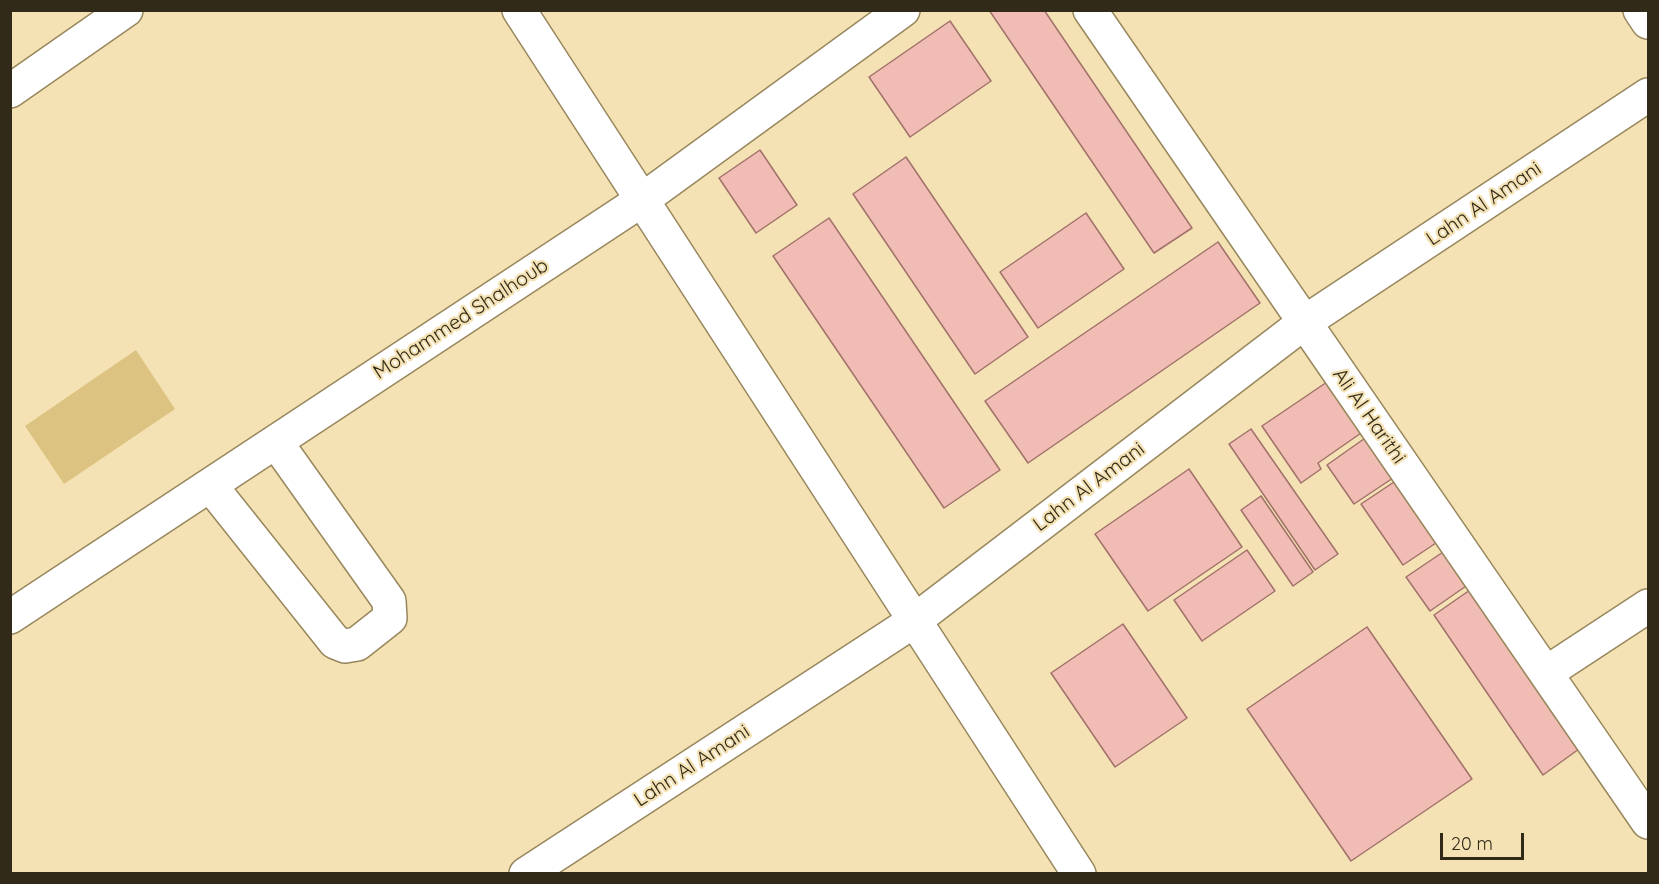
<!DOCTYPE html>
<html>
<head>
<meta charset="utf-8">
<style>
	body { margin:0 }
	#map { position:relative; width:1659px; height:884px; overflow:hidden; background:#f4e2b5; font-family:Quicksand,sans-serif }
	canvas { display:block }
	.frame { position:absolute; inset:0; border:12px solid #312a19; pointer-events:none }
	.scale { position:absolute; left:1440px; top:833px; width:84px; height:27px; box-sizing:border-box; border:3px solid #312a19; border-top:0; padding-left:8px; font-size:18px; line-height:21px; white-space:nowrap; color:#312a19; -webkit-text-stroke:4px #f4e2b5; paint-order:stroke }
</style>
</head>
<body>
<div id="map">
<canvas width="1659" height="884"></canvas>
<div class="frame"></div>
<div class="scale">20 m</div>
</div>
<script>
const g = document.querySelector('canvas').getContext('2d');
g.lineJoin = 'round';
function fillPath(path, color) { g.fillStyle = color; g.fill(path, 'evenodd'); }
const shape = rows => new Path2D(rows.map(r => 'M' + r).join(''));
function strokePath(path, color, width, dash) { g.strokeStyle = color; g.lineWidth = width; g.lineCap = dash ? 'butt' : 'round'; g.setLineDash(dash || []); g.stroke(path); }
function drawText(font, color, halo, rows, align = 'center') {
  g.font = font + ' Quicksand,sans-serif'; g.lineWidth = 4.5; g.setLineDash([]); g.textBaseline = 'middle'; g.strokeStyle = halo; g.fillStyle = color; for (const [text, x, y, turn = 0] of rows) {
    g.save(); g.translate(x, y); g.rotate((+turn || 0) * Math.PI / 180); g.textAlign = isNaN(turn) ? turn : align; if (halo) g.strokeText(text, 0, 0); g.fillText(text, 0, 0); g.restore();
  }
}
const green = shape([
	[136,350,175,409,64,484,25,426]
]);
const building = shape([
	[989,10,1044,10,1192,228,1154,253,989,10],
	[950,21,991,81,910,137,869,77,950,21],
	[760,150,797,205,756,233,719,178,760,150],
	[906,157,1028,337,975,374,853,194,906,157],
	[1086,213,1124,269,1038,328,1000,272,1086,213],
	[829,218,1000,470,944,508,773,256,829,218],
	[1218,242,1260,303,1028,463,985,401,1218,242],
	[1330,380,1364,431,1318,463,1321,469,1301,483,1262,426,1330,380],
	[1251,429,1338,554,1315,570,1229,444,1251,429],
	[1368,436,1396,476,1354,504,1327,465,1368,436],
	[1189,469,1242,547,1148,611,1095,534,1189,469],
	[1397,480,1439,541,1403,565,1361,504,1397,480],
	[1261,496,1313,572,1293,586,1241,510,1261,496],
	[1247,550,1275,591,1202,641,1174,600,1247,550],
	[1446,550,1469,584,1430,611,1406,577,1446,550],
	[1470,590,1579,749,1543,775,1434,615,1470,590],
	[1123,624,1187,718,1115,767,1051,673,1123,624],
	[1367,627,1472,779,1351,861,1247,709,1367,627]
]);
const minor = shape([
	[519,10,1079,874],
	[1090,10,1648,822],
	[1640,10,1648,22],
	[10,91,126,10],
	[210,485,335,642,345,646,357,644,390,618,389,601,276,442],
	[10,617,642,200,903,10],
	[1546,673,1648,606],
	[526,874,914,621,1305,322,1648,95]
]);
const streetNames = [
	["Lahn Al Amani",1484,204,-34],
	["Mohammed Shalhoub",461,319,-33],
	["Ali Al Harithi",1369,416,55],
	["Lahn Al Amani",1089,487,-37],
	["Lahn Al Amani",692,766,-33]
];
fillPath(green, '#ddc381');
fillPath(building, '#f0bcb3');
strokePath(building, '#a1716a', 1.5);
strokePath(minor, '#98875d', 36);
strokePath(minor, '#fff', 33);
drawText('20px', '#312a19', '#f4e2b5', streetNames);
</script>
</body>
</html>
